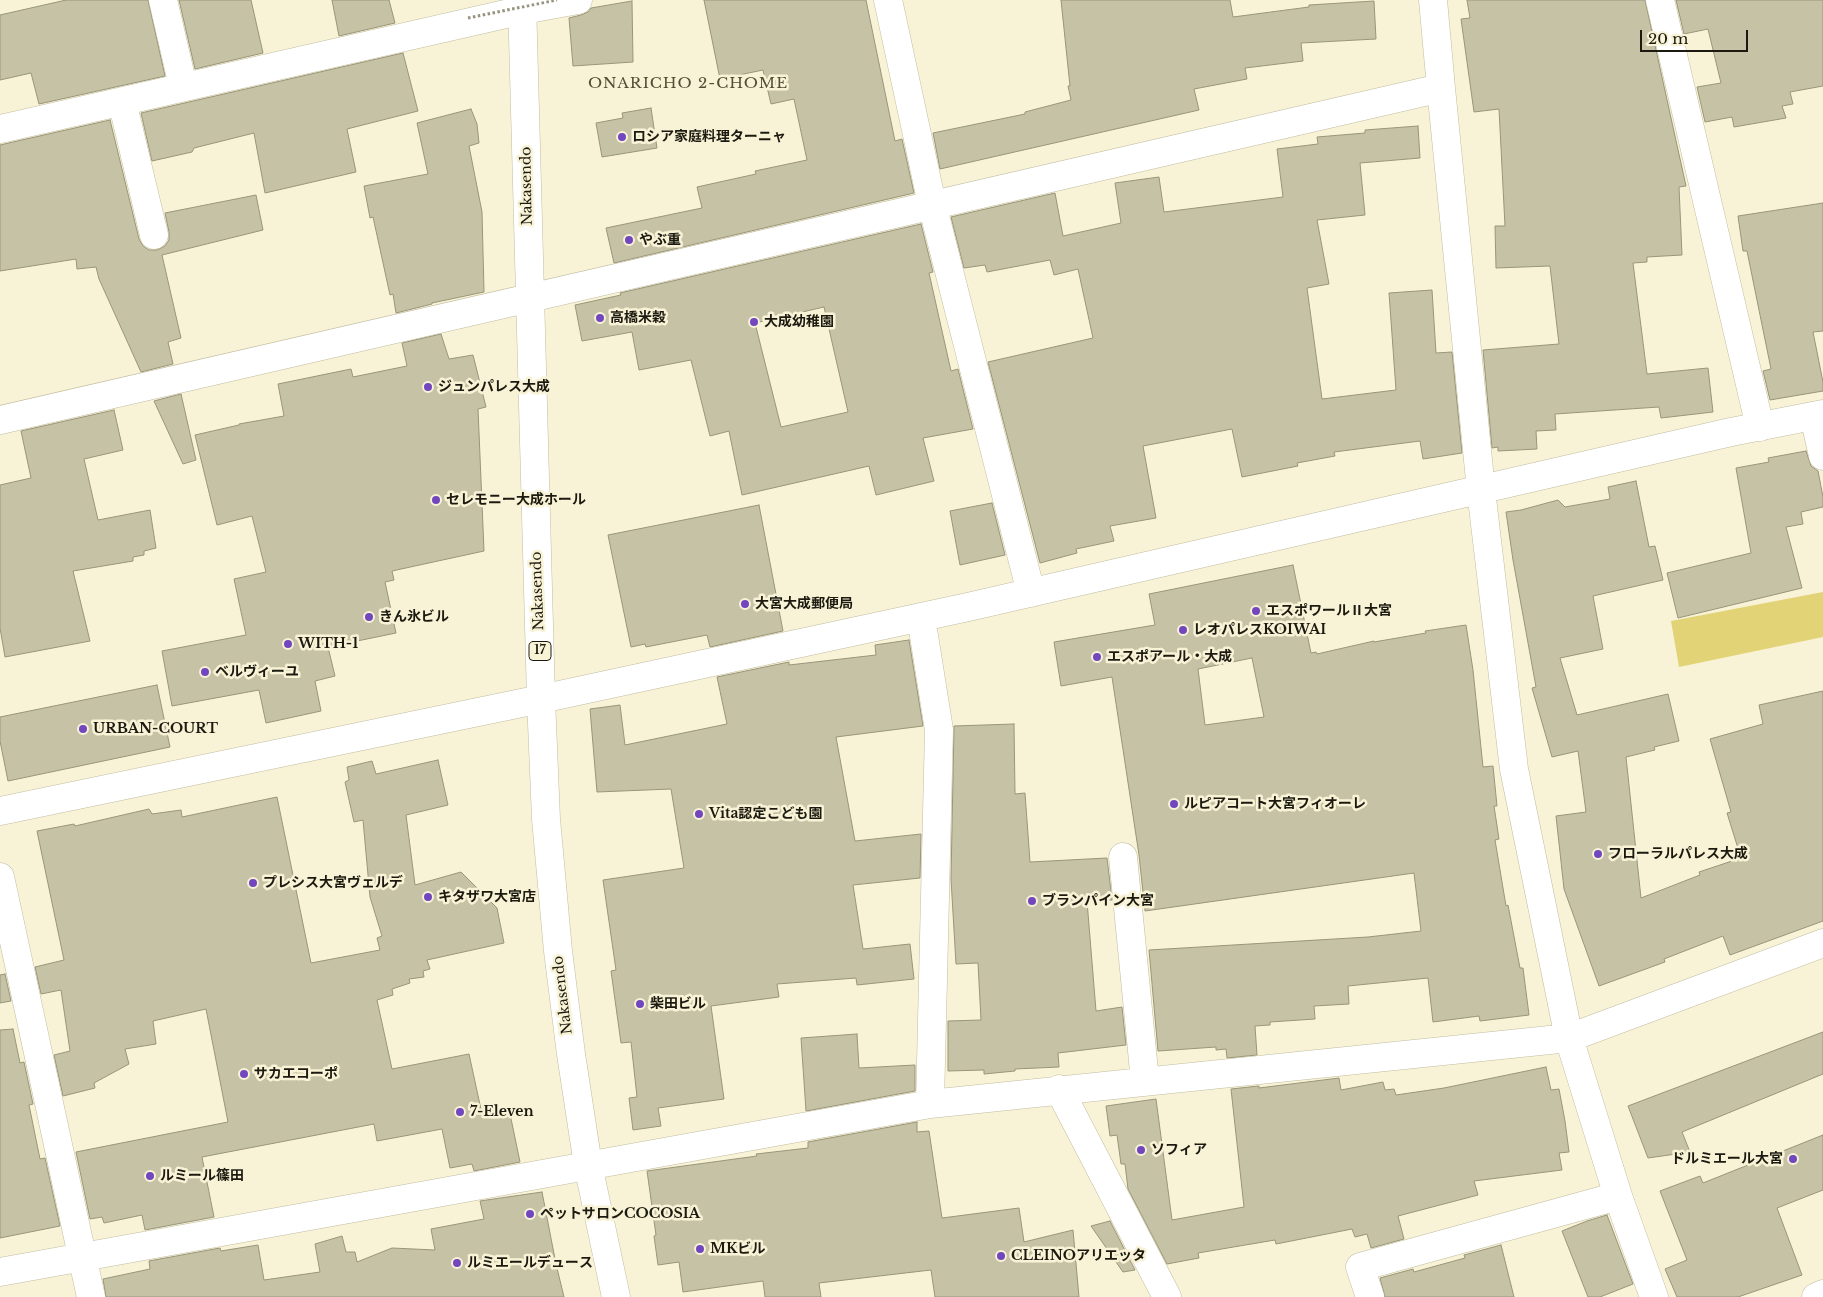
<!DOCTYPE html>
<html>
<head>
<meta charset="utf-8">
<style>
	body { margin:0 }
	#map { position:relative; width:1823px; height:1297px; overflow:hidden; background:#f8f3d6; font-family:"Libre Baskerville",serif }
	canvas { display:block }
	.scale { position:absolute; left:1640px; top:30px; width:108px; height:22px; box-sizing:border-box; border:2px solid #1c1a10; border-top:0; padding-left:6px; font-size:15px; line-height:18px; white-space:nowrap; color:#1c1a10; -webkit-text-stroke:4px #f8f3d6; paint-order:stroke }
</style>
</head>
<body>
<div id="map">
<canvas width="1823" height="1297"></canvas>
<div class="scale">20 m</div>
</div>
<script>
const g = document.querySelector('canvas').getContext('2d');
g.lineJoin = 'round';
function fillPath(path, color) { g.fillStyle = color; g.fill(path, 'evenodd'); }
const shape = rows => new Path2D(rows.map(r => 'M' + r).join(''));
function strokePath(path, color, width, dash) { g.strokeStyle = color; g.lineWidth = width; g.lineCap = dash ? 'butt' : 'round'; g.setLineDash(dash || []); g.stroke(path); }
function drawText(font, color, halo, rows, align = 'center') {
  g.font = font + ' "Libre Baskerville","Noto Sans JP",serif'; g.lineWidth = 5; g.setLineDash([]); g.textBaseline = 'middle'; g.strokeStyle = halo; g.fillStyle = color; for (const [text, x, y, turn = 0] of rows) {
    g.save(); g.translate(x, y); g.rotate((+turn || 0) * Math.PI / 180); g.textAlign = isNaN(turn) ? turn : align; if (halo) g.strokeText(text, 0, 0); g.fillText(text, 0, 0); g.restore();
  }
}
const green = shape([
	[1823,592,1823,637,1679,667,1671,621]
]);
const building = shape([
	[66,0,148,0,165,76,39,104,31,73,0,80,0,15,66,0],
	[179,0,251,0,263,53,195,69,179,0],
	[332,0,389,0,395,23,339,36,332,0],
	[704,0,866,0,895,141,902,139,914,193,614,263,606,228,702,208,697,187,756,174,755,171,807,160,794,99,771,104,763,70,720,79,704,0],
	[1061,0,1230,0,1233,17,1309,7,1309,5,1374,1,1376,39,1301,43,1303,61,1245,68,1247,79,1194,89,1199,110,940,169,933,133,1025,114,1025,112,1071,100,1068,86,1070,86,1061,0],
	[1467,0,1645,0,1686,186,1679,187,1682,255,1647,257,1647,262,1633,263,1647,374,1708,368,1713,412,1661,418,1659,407,1555,414,1556,430,1536,431,1537,449,1498,451,1498,447,1492,448,1483,350,1559,344,1550,266,1496,268,1495,226,1505,226,1499,109,1474,112,1461,19,1470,18,1467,0],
	[1676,0,1823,0,1823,86,1790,92,1793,104,1782,106,1786,118,1734,127,1732,117,1705,122,1697,87,1721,83,1708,29,1684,34,1676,0],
	[632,1,633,62,573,66,569,18,581,15,588,12,591,8,632,1],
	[403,53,418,111,347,129,356,172,265,193,254,133,194,148,192,152,152,161,141,113,403,53],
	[651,108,657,148,602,157,596,123,623,118,622,113,651,108],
	[471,109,477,124,479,143,469,146,482,212,484,292,432,303,432,304,396,313,393,294,390,295,373,217,370,218,364,186,428,174,417,123,471,109],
	[110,120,139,239,143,246,149,250,157,250,165,246,169,240,169,232,165,213,256,195,263,230,162,255,181,338,168,342,173,364,141,372,99,279,96,267,77,269,76,259,0,271,0,145,110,120],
	[1418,126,1420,158,1360,163,1365,215,1317,220,1329,284,1307,288,1322,399,1396,390,1389,293,1432,290,1436,353,1452,352,1462,453,1423,459,1420,441,1334,452,1335,456,1297,463,1298,466,1242,477,1232,429,1143,446,1156,518,1110,526,1114,541,1076,549,1077,553,1040,563,988,362,1093,338,1078,269,1054,275,1050,260,987,272,985,265,964,268,951,217,1055,193,1063,236,1121,223,1115,183,1159,177,1164,212,1283,197,1277,149,1318,144,1317,137,1365,133,1365,130,1418,126],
	[1823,203,1823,331,1813,332,1823,382,1823,391,1770,400,1763,371,1771,369,1747,251,1743,251,1738,216,1823,203],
	[921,224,933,272,929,273,951,371,958,369,973,429,923,438,934,481,876,495,869,466,742,495,729,431,710,436,691,360,639,370,632,332,582,341,575,305,621,295,620,293,921,224],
	[824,307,848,412,781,427,755,323,824,307],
	[441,334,449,359,473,355,486,407,478,409,484,551,392,571,394,580,385,582,396,633,328,647,335,676,315,681,321,711,266,723,259,690,172,706,162,651,246,635,234,579,266,572,252,516,217,525,195,435,239,425,239,424,284,416,278,384,351,369,353,377,407,366,402,343,441,334],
	[181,394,196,460,183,464,154,401,181,394],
	[114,410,123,450,84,459,98,520,150,510,156,548,144,551,144,555,133,557,133,561,73,571,90,641,5,657,0,628,0,485,31,478,21,431,114,410],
	[1806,451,1811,466,1818,471,1823,497,1823,507,1801,512,1803,524,1786,527,1802,588,1678,618,1667,573,1751,553,1736,468,1769,462,1768,458,1806,451],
	[1636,481,1649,547,1655,546,1663,580,1593,596,1603,649,1560,658,1577,715,1668,694,1679,741,1654,747,1655,750,1626,757,1641,898,1700,875,1699,872,1741,858,1727,813,1731,812,1710,739,1763,724,1759,705,1823,691,1823,921,1730,955,1723,936,1664,959,1665,962,1599,986,1564,889,1556,816,1586,812,1578,751,1552,757,1532,688,1536,687,1513,560,1506,512,1521,510,1558,500,1565,507,1610,499,1608,487,1636,481],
	[992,503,1005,555,960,565,950,511,992,503],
	[759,505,783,631,710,647,707,635,646,647,645,644,631,647,608,535,759,505],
	[1293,565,1311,653,1316,652,1317,654,1374,641,1374,642,1426,633,1425,631,1466,625,1473,670,1483,767,1493,766,1497,806,1494,806,1499,839,1495,840,1506,906,1508,905,1520,968,1523,968,1529,1015,1480,1021,1479,1016,1433,1022,1428,978,1348,986,1349,1004,1314,1006,1315,1019,1270,1022,1270,1025,1255,1026,1257,1055,1227,1058,1226,1049,1216,1050,1216,1047,1158,1051,1149,950,1368,937,1421,931,1414,873,1145,911,1139,855,1112,677,1061,686,1054,642,1155,625,1149,594,1293,565],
	[1252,658,1264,717,1205,725,1198,669,1252,658],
	[909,640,923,726,836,737,855,841,921,834,920,878,853,885,863,949,910,944,914,979,857,985,856,978,777,984,779,997,711,1006,724,1099,658,1108,661,1126,633,1130,629,1098,637,1097,631,1042,621,1043,611,971,616,970,603,880,684,868,671,789,597,792,590,709,620,705,625,745,727,724,717,677,789,662,789,665,876,655,875,645,909,640],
	[157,685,170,747,8,781,0,741,0,717,157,685],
	[1014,724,1015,794,1025,793,1030,862,1107,858,1112,900,1087,901,1096,1011,1122,1007,1126,1045,1058,1053,1059,1067,1015,1069,1015,1071,984,1074,984,1070,948,1071,948,1021,981,1020,978,963,956,964,951,879,954,726,1014,724],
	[438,760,448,805,406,815,415,885,461,872,497,908,504,943,427,960,430,969,423,971,424,977,409,979,410,983,392,989,393,995,377,1000,392,1069,469,1054,482,1114,509,1109,520,1162,474,1171,472,1164,450,1168,442,1129,377,1141,374,1124,202,1157,214,1217,145,1230,142,1215,104,1223,102,1217,90,1219,76,1152,228,1122,206,1009,153,1021,156,1044,125,1049,129,1064,94,1083,95,1088,63,1096,54,1055,70,1051,61,990,41,994,35,967,64,960,37,831,74,824,75,826,149,809,152,814,181,810,182,817,277,797,311,963,380,950,377,938,382,936,370,897,363,820,354,822,345,782,349,780,347,767,372,761,376,774,438,760],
	[5,974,11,1001,0,1003,0,975,5,974],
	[13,1029,20,1063,24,1062,33,1104,29,1105,40,1159,45,1158,60,1226,0,1238,0,1030,13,1029],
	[1823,1032,1823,1074,1682,1132,1690,1152,1648,1158,1628,1106,1823,1032],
	[857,1034,859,1068,915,1065,915,1091,806,1111,801,1038,857,1034],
	[1546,1067,1551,1090,1559,1089,1565,1121,1569,1152,1559,1153,1562,1170,1474,1181,1478,1195,1398,1216,1404,1239,1371,1248,1367,1234,1355,1237,1352,1229,1276,1244,1275,1240,1198,1253,1199,1258,1167,1264,1128,1189,1125,1164,1121,1164,1117,1135,1110,1136,1106,1106,1156,1099,1172,1220,1244,1207,1231,1089,1259,1086,1259,1088,1339,1078,1341,1090,1383,1082,1385,1090,1394,1089,1396,1095,1444,1088,1546,1067],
	[917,1122,917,1132,929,1131,942,1218,1019,1208,1024,1242,1073,1230,1079,1297,935,1297,931,1270,819,1283,821,1297,765,1297,763,1281,683,1292,679,1262,658,1265,654,1236,656,1235,647,1171,757,1156,756,1154,808,1148,808,1142,917,1122],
	[1823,1135,1823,1190,1777,1208,1802,1275,1738,1297,1677,1297,1665,1269,1687,1260,1660,1191,1700,1176,1703,1183,1823,1135],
	[542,1192,556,1264,564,1297,106,1297,103,1279,150,1269,149,1261,220,1248,221,1251,258,1245,264,1280,320,1272,315,1244,342,1236,346,1252,355,1252,357,1262,392,1248,435,1250,431,1229,484,1219,480,1201,542,1192],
	[1607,1215,1633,1284,1600,1297,1588,1297,1562,1231,1587,1221,1607,1215],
	[1110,1221,1135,1270,1123,1272,1091,1226,1110,1221],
	[1501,1245,1514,1297,1385,1297,1380,1278,1413,1269,1414,1272,1465,1258,1464,1255,1501,1245]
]);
const minor = shape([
	[163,0,183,86],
	[888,0,932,204,1031,593],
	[1433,0,1441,88,1481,490,1514,769,1569,1038,1618,1196,1654,1297],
	[1660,0,1760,427],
	[122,101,154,235],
	[0,129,523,10,578,0],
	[1814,416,1823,456],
	[0,420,1441,88],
	[921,617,939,730,930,1104],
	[0,811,541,699,968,607,1731,432,1823,414],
	[1123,857,1145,1081],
	[0,877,91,1297],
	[1059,1089,1167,1297],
	[0,1272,930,1104,1569,1038,1823,943],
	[1370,1297,1360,1267,1618,1196],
	[1816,1297,1823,1294]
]);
const highway = shape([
	[522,0,541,699,546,819,558,951,571,1054,588,1165,616,1297]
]);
const pathBridge = shape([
	[468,18,557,0]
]);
const markers = [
	[622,137,5,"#7146be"],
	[629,240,5,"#7146be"],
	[600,318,5,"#7146be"],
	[754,322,5,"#7146be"],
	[428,387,5,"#7146be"],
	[436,500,5,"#7146be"],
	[745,604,5,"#7146be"],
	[1256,611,5,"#7146be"],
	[369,617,5,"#7146be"],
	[1183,630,5,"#7146be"],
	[288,644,5,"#7146be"],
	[1097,657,5,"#7146be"],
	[205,672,5,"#7146be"],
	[83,729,5,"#7146be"],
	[1174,804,5,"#7146be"],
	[699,814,5,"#7146be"],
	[1598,854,5,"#7146be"],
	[253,883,5,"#7146be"],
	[428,897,5,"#7146be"],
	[1032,901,5,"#7146be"],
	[640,1004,5,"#7146be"],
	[244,1074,5,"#7146be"],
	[460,1112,5,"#7146be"],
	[1141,1150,5,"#7146be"],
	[1793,1159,5,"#7146be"],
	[150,1176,5,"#7146be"],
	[530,1214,5,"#7146be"],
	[700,1249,5,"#7146be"],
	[1001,1256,5,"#7146be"],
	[457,1263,5,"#7146be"]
];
const shields = [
	[540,651,22]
];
const shieldNames = [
	["17",540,651]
];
const poiNames = [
	["ロシア家庭料理ターニャ",632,137],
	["やぶ重",639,240],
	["高橋米穀",610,318],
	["大成幼稚園",764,322],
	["ジュンパレス大成",438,387],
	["セレモニー大成ホール",446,500],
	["大宮大成郵便局",755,604],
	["エスポワールⅡ大宮",1266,611],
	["きん氷ビル",379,617],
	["レオパレスKOIWAI",1193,630],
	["WITH-1",298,644],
	["エスポアール・大成",1107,657],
	["ベルヴィーユ",215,672],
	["URBAN-COURT",93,729],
	["ルピアコート大宮フィオーレ",1184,804],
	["Vita認定こども園",709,814],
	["フローラルパレス大成",1608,854],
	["プレシス大宮ヴェルデ",263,883],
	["キタザワ大宮店",438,897],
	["ブランパイン大宮",1042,901],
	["柴田ビル",650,1004],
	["サカエコーポ",254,1074],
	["7-Eleven",470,1112],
	["ソフィア",1151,1150],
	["ドルミエール大宮",1783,1159,"right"],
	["ルミール篠田",160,1176],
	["ペットサロンCOCOSIA",540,1214],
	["MKビル",710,1249],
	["CLEINOアリエッタ",1011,1256],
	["ルミエールデュース",467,1263]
];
const streetNames = [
	["Nakasendo",527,186,-91],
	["Nakasendo",538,591,-92],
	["Nakasendo",563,995,-97]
];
const neighbourhoodNames = [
	["ONARICHO 2-CHOME",688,84]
];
fillPath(green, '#e2d377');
fillPath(building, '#c6c2a5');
strokePath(building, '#99957a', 1);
strokePath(minor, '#c1bca0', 29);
strokePath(highway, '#c1bca0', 29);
strokePath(minor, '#fff', 28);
strokePath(highway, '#fff', 28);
strokePath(pathBridge, '#95927d', 3, [2.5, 2.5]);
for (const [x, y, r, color] of markers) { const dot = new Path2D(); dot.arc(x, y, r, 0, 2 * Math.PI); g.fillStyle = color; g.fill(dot); strokePath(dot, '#f8f3d6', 2); }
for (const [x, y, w] of shields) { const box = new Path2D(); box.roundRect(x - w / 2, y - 9.5, w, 19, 4); g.fillStyle = '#f8f3d6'; g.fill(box); strokePath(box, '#1c1a10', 1); }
drawText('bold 12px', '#1c1a10', null, shieldNames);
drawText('bold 14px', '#1c1a10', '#f8f3d6', poiNames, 'left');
drawText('14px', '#1c1a10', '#f8f3d6', streetNames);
g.letterSpacing = '1px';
drawText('15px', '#524d35', '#f8f3d6', neighbourhoodNames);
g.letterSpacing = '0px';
</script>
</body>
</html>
